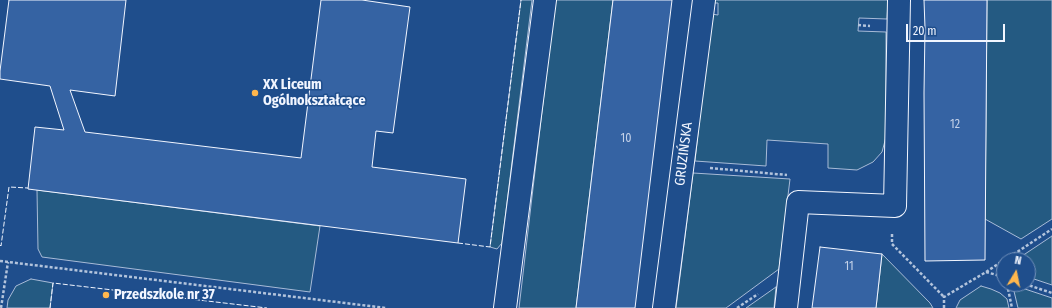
<!DOCTYPE html>
<html>
<head>
<meta charset="utf-8">
<style>
	body { margin:0 }
	#map { position:relative; width:1052px; height:308px; overflow:hidden; background:#1f4e8c; font-family:"Fira Sans Condensed",sans-serif }
	canvas { display:block }
	.north { position:absolute; left:996px; top:252px; width:40px; height:40px; box-sizing:border-box; background:#1f4e8c; border:1px solid #7391ba; border-radius:50%; rotate:10deg; font-size:11px; font-weight:700; line-height:16px; text-align:center; color:#f2f6ff }
	.north::after { content:''; display:block; margin:auto; width:14px; height:18px; background:#ffb74d; clip-path:polygon(50% 0,100% 100%,50% 72%,0 100%) }
	.scale { position:absolute; left:906px; top:24px; width:99px; height:18px; box-sizing:border-box; border:2px solid #f2f6ff; border-top:0; padding-left:5px; font-size:12px; line-height:14px; white-space:nowrap; color:#f2f6ff; -webkit-text-stroke:3px #1f4e8c; paint-order:stroke }
</style>
</head>
<body>
<div id="map">
<canvas width="1052" height="308"></canvas>
<div class="north">N</div>
<div class="scale">20 m</div>
</div>
<script>
const g = document.querySelector('canvas').getContext('2d');
g.lineJoin = 'round';
function fillPath(path, color) { g.fillStyle = color; g.fill(path, 'evenodd'); }
const shape = rows => new Path2D(rows.map(r => 'M' + r).join(''));
function strokePath(path, color, width, dash) { g.strokeStyle = color; g.lineWidth = width; g.lineCap = dash ? 'butt' : 'round'; g.setLineDash(dash || []); g.stroke(path); }
function drawText(font, color, halo, rows, align = 'center') {
  g.font = font + ' "Fira Sans Condensed",sans-serif'; g.lineWidth = 3; g.setLineDash([]); g.textBaseline = 'middle'; g.strokeStyle = halo; g.fillStyle = color; for (const [text, x, y, turn = 0] of rows) {
    g.save(); g.translate(x, y); g.rotate((+turn || 0) * Math.PI / 180); g.textAlign = isNaN(turn) ? turn : align; if (halo) g.strokeText(text, 0, 0); g.fillText(text, 0, 0); g.restore();
  }
}
const green = shape([
	[521,0,532,0,502,243,497,249,490,247,521,0],
	[555,0,613,0,576,308,519,308,555,0],
	[713,0,888,0,887,19,859,18,858,31,886,32,886,137,882,152,873,162,857,170,828,168,828,144,767,140,766,166,695,161,711,14,718,15,718,3,712,3,713,0],
	[987,0,1052,0,1052,219,1021,239,985,219,987,0],
	[693,173,790,179,779,269,726,308,676,308,693,173],
	[37,190,320,226,310,292,42,257,38,249,37,190],
	[1052,236,1052,285,1028,277,1028,260,1016,260,1052,236],
	[882,254,930,303,933,308,876,308,882,254],
	[31,279,53,283,50,308,7,308,8,300,16,286,31,279],
	[981,286,991,289,1000,293,1007,299,1009,308,956,308,960,300,981,286],
	[776,287,774,308,746,308,776,287],
	[1013,287,1019,287,1052,298,1052,308,1018,308,1013,287]
]);
const building = shape([
	[9,0,126,0,115,96,70,90,85,132,301,158,321,0,362,0,410,7,393,133,376,131,372,167,466,179,458,243,28,189,35,127,64,130,50,86,0,79,0,71,9,0],
	[613,0,672,0,635,308,576,308,613,0],
	[924,0,987,0,985,260,925,261,924,93,925,28,924,0],
	[820,247,882,254,876,308,812,308,820,247]
]);
const path = shape([
	[858,25,870,26],
	[710,168,787,175],
	[892,234,892,244,944,297],
	[1005,260,1052,229],
	[0,261,386,308],
	[986,272,1004,277],
	[1007,284,1012,308],
	[1025,284,1052,293],
	[1,308,8,262],
	[737,308,758,294],
	[944,308,944,297,986,272,1004,260]
]);
const minor = shape([
	[505,308,545,0],
	[664,308,704,0],
	[786,308,798,202,895,206,899,0]
]);
const fence = shape([
	[458,243,490,247,521,0],
	[0,245,1,246,9,187,28,188],
	[50,308,53,283,267,308]
]);
const markers = [
	[255,93,4,"#ffb74d"],
	[106,295,4,"#ffb74d"]
];
const numberNames = [
	["12",955,125],
	["10",626,139],
	["11",849,267]
];
const poiNames = [
	["XX Liceum",263,85],
	["Ogólnokształcące",263,101],
	["Przedszkole nr 37",114,295]
];
const streetNames = [
	["GRUZIŃSKA",684,154,-83]
];
fillPath(green, '#245a82');
strokePath(green, '#a8bbd7', 1);
fillPath(building, '#3563a3');
strokePath(building, '#f2f6ff', 1);
strokePath(minor, '#f2f6ff', 24);
strokePath(path, '#b3c4dc', 2.5, [3, 2]);
strokePath(minor, '#1f4e8c', 22);
strokePath(fence, '#f2f6ff', 1, [5, 2]);
for (const [x, y, r, color] of markers) { const dot = new Path2D(); dot.arc(x, y, r, 0, 2 * Math.PI); g.fillStyle = color; g.fill(dot); strokePath(dot, '#1f4e8c', 1.5); }
drawText('12px', '#c3d1e8', null, numberNames);
drawText('bold 14px', '#f2f6ff', '#1f4e8c', poiNames, 'left');
drawText('14px', '#f2f6ff', '#1f4e8c', streetNames);
</script>
</body>
</html>
